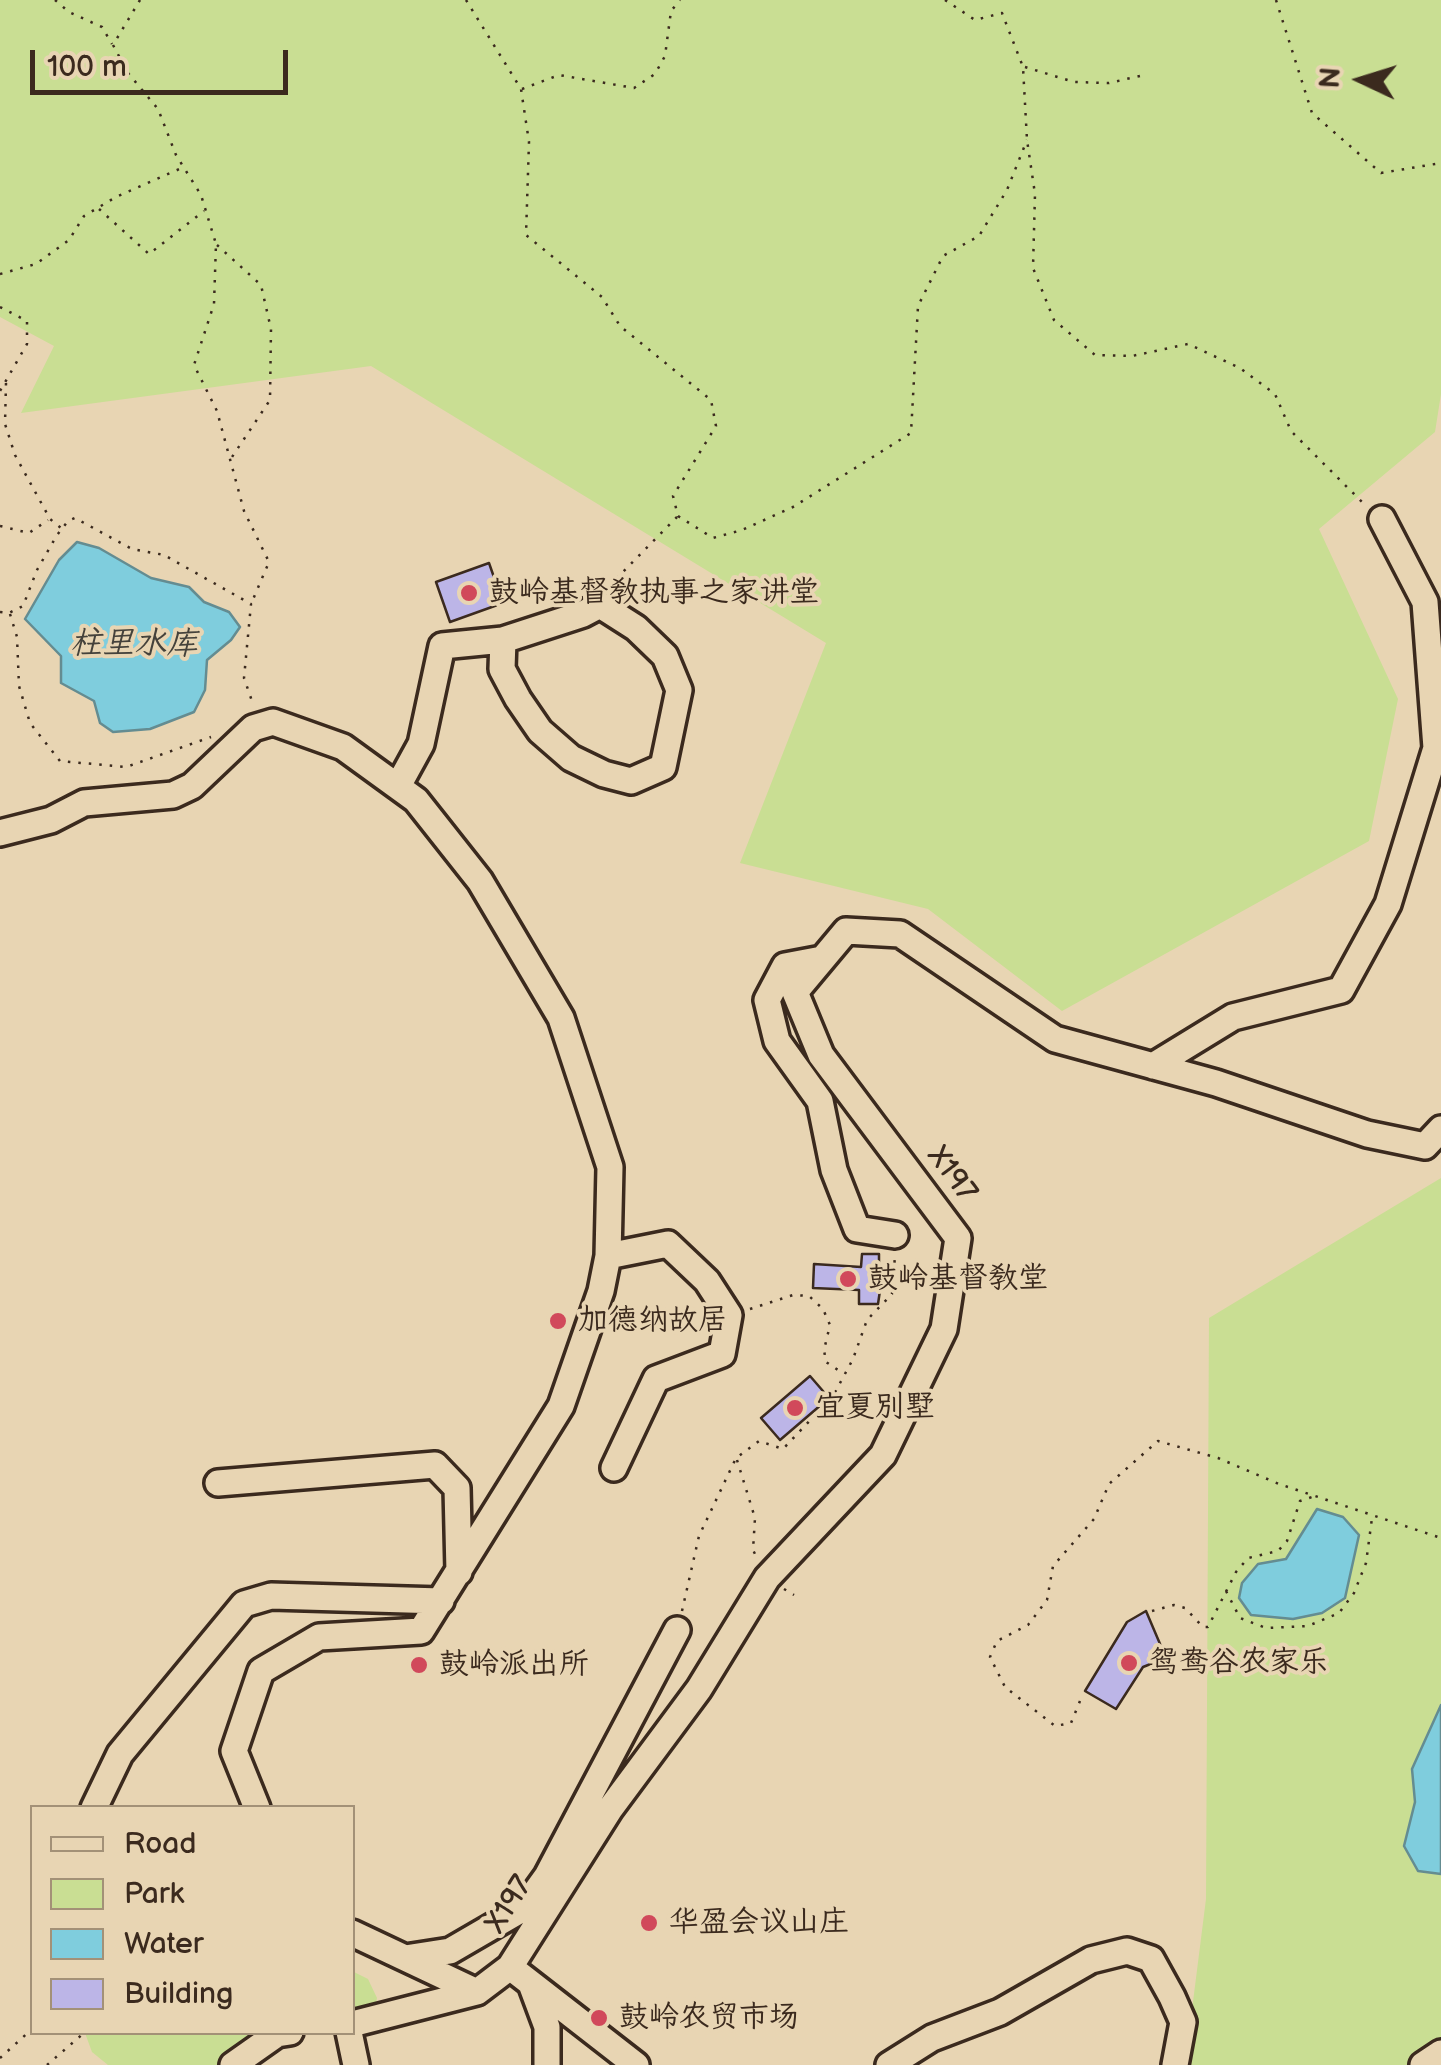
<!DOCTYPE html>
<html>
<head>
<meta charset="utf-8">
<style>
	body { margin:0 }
	#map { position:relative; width:1441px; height:2065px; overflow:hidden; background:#e8d5b3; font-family:"Balsamiq Sans",sans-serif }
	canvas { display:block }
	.legend { position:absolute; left:30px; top:1805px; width:325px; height:230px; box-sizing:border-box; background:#e8d5b3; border:2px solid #a39177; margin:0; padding:12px 18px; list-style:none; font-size:30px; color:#3b2a1e }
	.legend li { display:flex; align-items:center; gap:20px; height:50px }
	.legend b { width:50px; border:2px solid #a39177 }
	.north { position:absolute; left:1311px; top:30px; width:100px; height:100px; -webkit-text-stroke:8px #e8d5b3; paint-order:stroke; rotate:274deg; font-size:28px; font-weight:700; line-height:40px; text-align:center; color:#3b2a1e }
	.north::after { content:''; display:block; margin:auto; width:35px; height:45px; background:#3b2a1e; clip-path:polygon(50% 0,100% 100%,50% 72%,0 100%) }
	.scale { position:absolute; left:30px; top:50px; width:258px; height:45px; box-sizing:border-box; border:5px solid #3b2a1e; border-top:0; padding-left:12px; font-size:30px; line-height:35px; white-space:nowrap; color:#3b2a1e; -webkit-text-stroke:8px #e8d5b3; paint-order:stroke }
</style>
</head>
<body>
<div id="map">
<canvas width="1441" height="2065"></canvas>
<ul class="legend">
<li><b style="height:12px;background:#e8d5b3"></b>Road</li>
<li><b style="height:28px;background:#c9de93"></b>Park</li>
<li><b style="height:28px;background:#7fcddd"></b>Water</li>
<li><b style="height:28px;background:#bcb5e7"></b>Building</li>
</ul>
<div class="north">N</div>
<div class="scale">100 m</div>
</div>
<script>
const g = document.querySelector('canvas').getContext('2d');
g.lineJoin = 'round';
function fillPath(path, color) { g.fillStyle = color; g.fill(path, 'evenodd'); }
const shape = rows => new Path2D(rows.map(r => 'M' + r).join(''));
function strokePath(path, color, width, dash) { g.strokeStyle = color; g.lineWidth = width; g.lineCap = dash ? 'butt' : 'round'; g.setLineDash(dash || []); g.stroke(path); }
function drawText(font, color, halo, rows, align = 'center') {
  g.font = font + ' "Balsamiq Sans","LXGW WenKai TC",sans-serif'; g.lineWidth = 8; g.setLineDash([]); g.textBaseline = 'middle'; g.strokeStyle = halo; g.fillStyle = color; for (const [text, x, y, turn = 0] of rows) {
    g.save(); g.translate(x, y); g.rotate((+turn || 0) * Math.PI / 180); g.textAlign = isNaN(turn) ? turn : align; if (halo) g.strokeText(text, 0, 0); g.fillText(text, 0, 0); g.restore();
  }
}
const green = shape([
	[0,0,1441,0,1441,394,1435,432,1319,529,1398,699,1369,841,1062,1011,928,909,740,863,826,643,371,366,21,413,54,346,0,317],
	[1441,1178,1441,2065,1185,2065,1206,1899,1209,1318],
	[352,1971,368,1979,377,1998,373,2019,352,2024],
	[85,2033,290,2033,233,2065,108,2065,92,2052]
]);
const water = shape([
	[77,542,99,548,151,578,189,587,204,602,229,612,240,627,231,640,207,660,205,690,194,712,150,729,113,732,100,723,94,701,61,683,61,656,25,619,59,560,77,542],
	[1317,1509,1343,1517,1359,1535,1345,1598,1322,1613,1293,1619,1251,1615,1239,1598,1242,1583,1258,1564,1286,1559,1317,1509],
	[1441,1705,1441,1874,1418,1871,1404,1846,1415,1802,1412,1769,1441,1705]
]);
const building = shape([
	[489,563,503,603,450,622,436,582,489,563],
	[862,1254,879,1254,879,1270,883,1270,878,1304,859,1304,859,1290,813,1288,814,1264,861,1267,862,1254],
	[810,1376,829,1398,780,1440,761,1418,810,1376],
	[1146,1611,1166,1658,1143,1667,1116,1709,1085,1691,1127,1622,1146,1611]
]);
const path = shape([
	[55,0,69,12,102,27,112,44],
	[140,0,113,45,128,73,158,109,176,155,201,195,216,244,214,304,194,365,217,411,244,511,269,562,251,604],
	[466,0,521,89,529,142,526,235,602,297,620,326,711,400,716,426,673,496,678,516,713,538,742,530,793,507,911,433,918,306,943,256,979,236,1007,190,1027,140],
	[945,0,975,20,1002,13,1023,67,1027,140,1035,194,1033,268,1054,320,1095,355,1132,356,1188,344,1240,368,1275,394,1291,431,1364,504],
	[1276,0,1312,113,1381,173,1441,163],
	[1025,67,1074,82,1109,83,1144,75],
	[522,89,559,75,634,88,655,74,665,56,671,11,680,0],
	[99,209,149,254,204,211],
	[217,245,261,285,271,329,270,400,230,460],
	[0,274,36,264,69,240,84,216,116,197,184,167],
	[0,307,27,321,27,344,0,391],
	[6,383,5,424,15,455,50,519,61,528],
	[0,526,29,533,48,520],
	[609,586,677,517],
	[0,612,9,613,23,606,37,570,57,535,68,521,75,518,132,549,164,555,251,604,244,678,253,704],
	[10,614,17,637,19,686,30,723,60,761,126,767,211,737],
	[750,1309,793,1295,809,1296,823,1309,830,1325,824,1350,826,1362,844,1374],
	[737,1460,755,1518,753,1550,757,1558],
	[784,1589,794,1595],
	[1226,1591,1240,1618,1266,1628,1308,1626,1339,1613,1354,1593,1366,1563,1372,1518],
	[682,1611,699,1536,736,1458,759,1441,783,1449,833,1396,853,1359,867,1320,892,1294,895,1256],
	[1152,1611,1174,1605,1185,1608,1203,1627,1208,1627,1236,1572,1248,1558,1278,1551,1287,1541,1300,1501,1312,1497],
	[1080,1701,1071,1723,1055,1726,1005,1687,990,1657,997,1641,1028,1625,1047,1600,1053,1566,1094,1519,1109,1484,1158,1441,1218,1458,1279,1484,1441,1538],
	[0,2058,32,2029],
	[47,2065,85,2032]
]);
const minor = shape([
	[398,786,421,744,442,646,503,640,583,614,600,605,636,628,665,656,679,690,663,767,631,781,604,774,571,758,540,731,518,699,502,669,503,640],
	[0,833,51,820,84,803,173,795,192,786,253,728,273,722,343,747,416,800,480,881,561,1018,610,1167,608,1256,601,1291,561,1406,421,1631,319,1637,261,1671,234,1751,257,1808],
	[822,959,785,966,767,1000,777,1041,820,1101,834,1170,857,1229,895,1235],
	[1153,1066,1233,1017,1341,990,1388,904,1436,748,1425,602,1382,519],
	[608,1256,668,1244,707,1281,729,1315,722,1354,656,1379,614,1468],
	[218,1483,435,1465,457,1488,459,1572],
	[94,1808,120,1754,244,1604,271,1596,441,1601],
	[352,1933,477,1992],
	[405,1958,450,1951,524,1908,547,1876,677,1630],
	[510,1967,636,2065],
	[531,1984,547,2027,547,2065],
	[352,2024,477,1992,510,1967,610,1809,699,1689,767,1578,883,1455,944,1329,958,1238,821,1055,795,992,846,931,900,934,1055,1039,1216,1083,1367,1134,1425,1146,1441,1129],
	[349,2032,356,2065],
	[233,2065,277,2034,290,2032],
	[889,2065,932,2038,1000,2012,1091,1960,1127,1951,1151,1959,1172,1997,1183,2022,1175,2065],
	[1423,2065,1441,2053]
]);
const markers = [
	[469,593,10,"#d1495b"],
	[848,1279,10,"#d1495b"],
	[558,1321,10,"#d1495b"],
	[795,1408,10,"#d1495b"],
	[1129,1663,10,"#d1495b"],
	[419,1665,10,"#d1495b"],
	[649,1923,10,"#d1495b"],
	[599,2018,10,"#d1495b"]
];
const poiNames = [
	["鼓岭基督教执事之家讲堂",489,593],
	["鼓岭基督教堂",868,1279],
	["加德纳故居",578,1321],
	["宜夏别墅",815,1408],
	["鸳鸯谷农家乐",1149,1663],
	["鼓岭派出所",439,1665],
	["华盈会议山庄",669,1923],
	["鼓岭农贸市场",619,2018]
];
const streetNames = [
	["X197",951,1175,53],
	["X197",510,1905,-58]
];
const waterNames = [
	["柱里水库",134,645]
];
fillPath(green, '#c9de93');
fillPath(water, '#7fcddd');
strokePath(water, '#648c91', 2.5);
fillPath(building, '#bcb5e7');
strokePath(building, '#3b2a1e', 2.5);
strokePath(minor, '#3b2a1e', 32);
strokePath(path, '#3b2a1e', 2.5, [2.5, 8]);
strokePath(minor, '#e8d5b3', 25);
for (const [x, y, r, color] of markers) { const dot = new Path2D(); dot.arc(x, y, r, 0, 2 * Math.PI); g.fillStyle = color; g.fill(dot); strokePath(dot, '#e8d5b3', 4); }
drawText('30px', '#3b2a1e', '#e8d5b3', poiNames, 'left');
drawText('30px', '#3b2a1e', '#e8d5b3', streetNames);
drawText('italic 32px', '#45423b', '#e8d5b3', waterNames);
</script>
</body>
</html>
